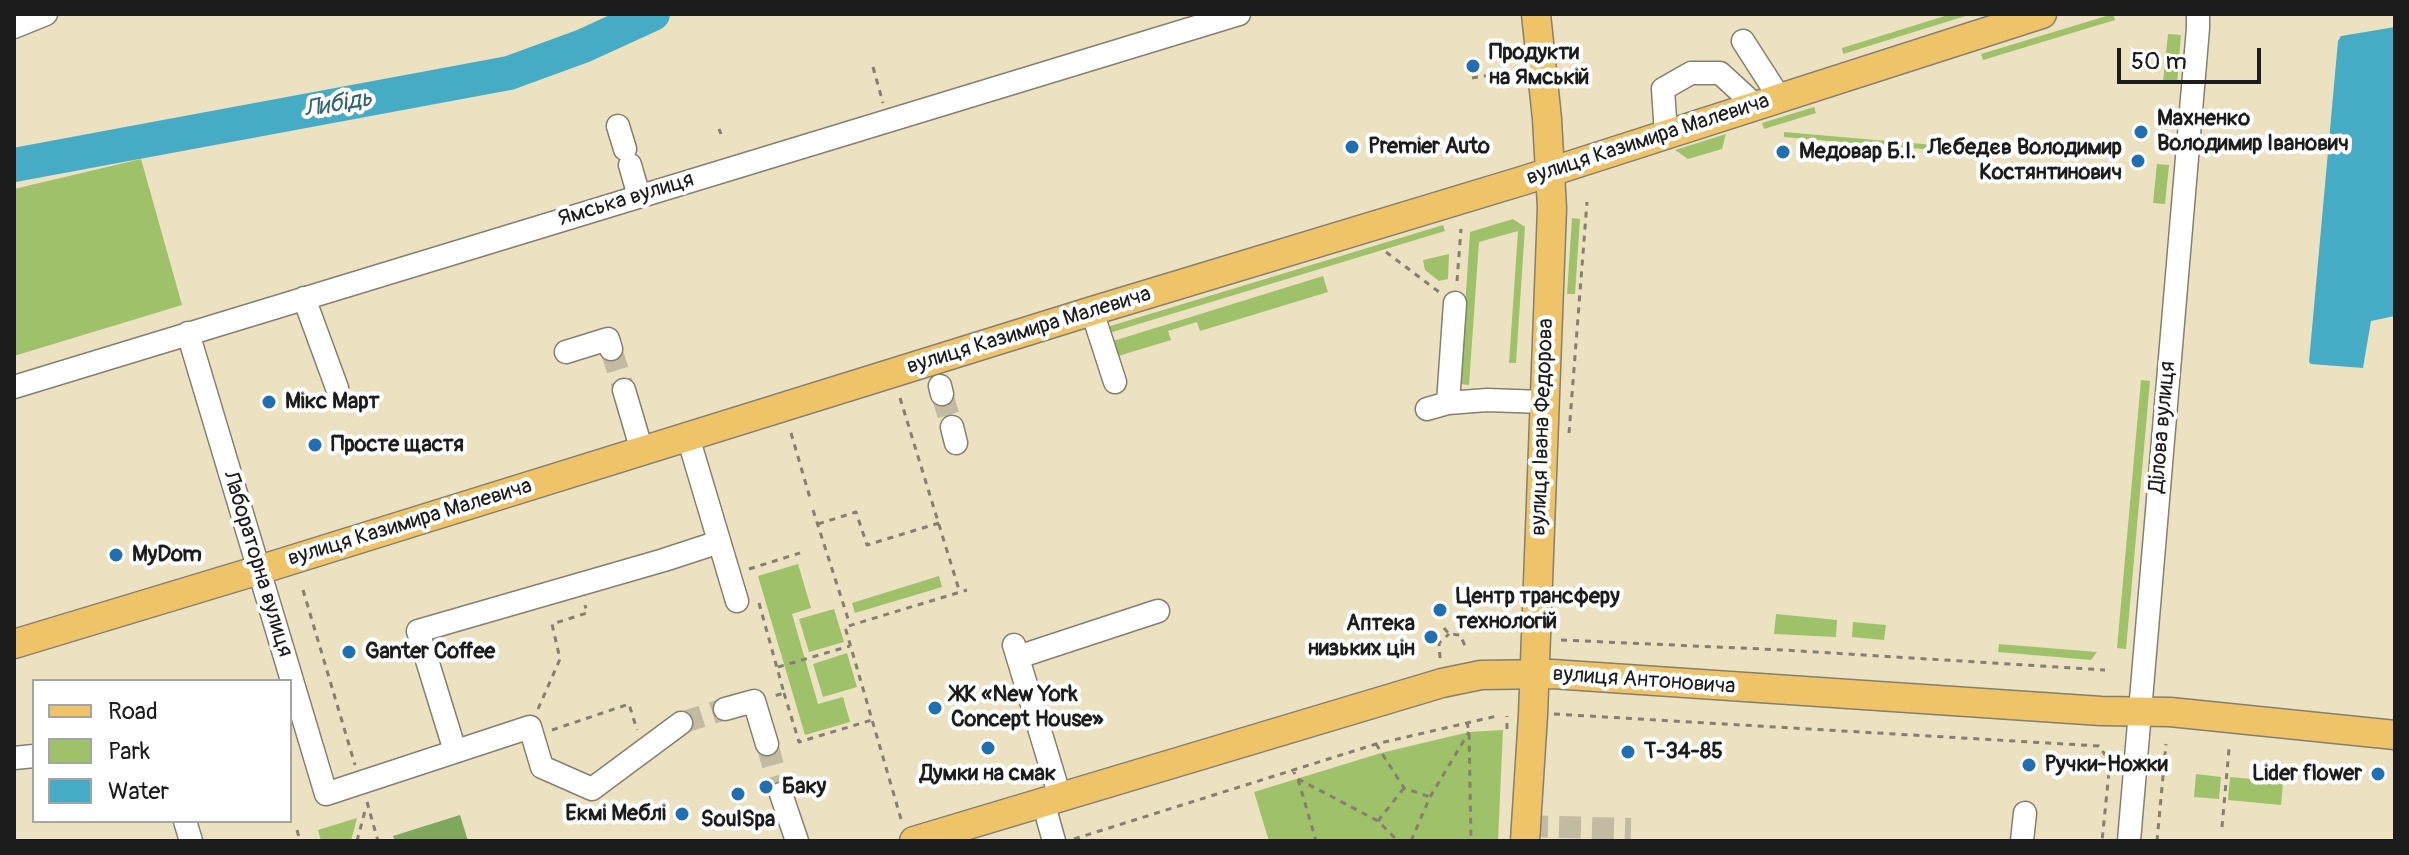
<!DOCTYPE html>
<html>
<head>
<meta charset="utf-8">
<style>
	body { margin:0 }
	#map { position:relative; width:2409px; height:855px; overflow:hidden; background:#ece2c2; font-family:Pangolin,sans-serif }
	canvas { display:block }
	.frame { position:absolute; inset:0; border:16px solid #1c1c1c; pointer-events:none }
	.legend { position:absolute; left:32px; top:679px; width:260px; height:144px; box-sizing:border-box; background:#fff; border:2px solid #a4a4a4; margin:0; padding:10px 14px; list-style:none; font-size:24px; color:#1c1c1c }
	.legend li { display:flex; align-items:center; gap:16px; height:40px }
	.legend b { width:40px; border:2px solid #a4a4a4 }
	.scale { position:absolute; left:2117px; top:48px; width:144px; height:36px; box-sizing:border-box; border:4px solid #1c1c1c; border-top:0; padding-left:10px; font-size:24px; line-height:28px; white-space:nowrap; color:#1c1c1c; -webkit-text-stroke:6px #fff; paint-order:stroke }
</style>
</head>
<body>
<div id="map">
<canvas width="2409" height="855"></canvas>
<div class="frame"></div>
<ul class="legend">
<li><b style="height:10px;background:#efc469"></b>Road</li>
<li><b style="height:22px;background:#9fc16a"></b>Park</li>
<li><b style="height:22px;background:#46acc6"></b>Water</li>
</ul>
<div class="scale">50 m</div>
</div>
<script>
const g = document.querySelector('canvas').getContext('2d');
g.lineJoin = 'round';
function fillPath(path, color) { g.fillStyle = color; g.fill(path, 'evenodd'); }
const shape = rows => new Path2D(rows.map(r => 'M' + r).join(''));
function strokePath(path, color, width, dash) { g.strokeStyle = color; g.lineWidth = width; g.lineCap = dash ? 'butt' : 'round'; g.setLineDash(dash || []); g.stroke(path); }
function drawText(font, color, halo, rows, align = 'center') {
  g.font = font + ' Pangolin,sans-serif'; g.lineWidth = 8; g.setLineDash([]); g.textBaseline = 'middle'; g.strokeStyle = halo; g.fillStyle = color; for (const [text, x, y, turn = 0] of rows) {
    g.save(); g.translate(x, y); g.rotate((+turn || 0) * Math.PI / 180); g.textAlign = isNaN(turn) ? turn : align; if (halo) g.strokeText(text, 0, 0); g.fillText(text, 0, 0); g.restore();
  }
}
const green = shape([
	[1951,14,1972,14,1843,54,1842,48],
	[2113,14,2115,20,1983,60,1981,54],
	[2168,34,2181,35,2177,84,2163,82],
	[1814,107,1816,113,1764,129,1762,123],
	[1784,132,1957,147,1957,152,1784,137],
	[1726,134,1722,149,1688,159,1675,150],
	[141,159,182,305,14,356,14,189],
	[2157,164,2169,165,2165,204,2153,203],
	[1572,218,1580,219,1575,294,1567,294],
	[1513,219,1525,227,1516,363,1509,363,1518,231,1479,242,1469,385,1460,384,1470,232],
	[1443,225,1445,231,1109,333,1107,327],
	[1449,254,1448,279,1439,281,1425,270,1423,260],
	[1323,276,1328,292,1200,331,1197,322,1168,331,1171,340,1115,357,1110,342],
	[2141,380,2150,381,2126,649,2117,648],
	[798,564,811,608,792,614,818,704,843,697,850,722,805,735,758,576],
	[939,576,942,587,855,613,852,603],
	[834,609,844,642,809,652,799,619],
	[1776,614,1837,620,1836,637,1774,634],
	[1853,622,1886,625,1884,640,1852,637],
	[1999,644,2097,652,2091,660,1998,652],
	[847,653,857,687,823,697,813,664],
	[1503,730,1498,841,1269,841,1254,792,1381,753,1469,732],
	[2196,774,2221,777,2219,799,2194,797],
	[2230,777,2283,782,2281,805,2228,800],
	[357,818,351,841,321,841,318,830]
]);
const forest = shape([
	[460,815,468,841,395,841,393,836]
]);
const water = shape([
	[2395,27,2395,316,2371,321,2363,368,2311,364,2309,362,2338,41,2341,36]
]);
const river = shape([
	[14,165,509,73,583,46,653,14]
]);
const minorTunnel = shape([
	[611,349,624,390],
	[942,394,952,427],
	[681,723,725,709],
	[767,744,781,794],
	[1526,826,1631,829]
]);
const path = shape([
	[873,67,883,103],
	[1472,78,1509,72],
	[719,129,721,134],
	[1386,252,1439,292],
	[1457,281,1461,229],
	[900,398,960,593],
	[791,433,810,498],
	[1569,433,1587,202],
	[813,510,850,625],
	[818,524,856,512,867,545,939,523],
	[749,569,800,553],
	[303,590,355,765],
	[759,603,784,693,774,696],
	[1444,628,1449,634,1460,635,1467,650],
	[1561,640,1784,650,2105,670],
	[1440,658,1439,643,1449,634],
	[778,667,850,646],
	[784,693,799,742,872,720],
	[538,709,560,659,552,624,587,613,585,605],
	[1554,714,2099,746,2110,762,2102,841],
	[1467,722,1469,732,1471,841],
	[1507,729,1507,716],
	[552,730,629,704,637,730],
	[1376,744,1404,788,1430,797],
	[1292,769,1298,779,1316,841],
	[1298,779,1378,821,1398,841],
	[367,802,378,841],
	[901,819,845,627,967,590],
	[1378,821,1404,788],
	[2222,827,2229,749],
	[297,830,300,841],
	[1074,839,1376,744,1497,716],
	[357,841,366,807],
	[1411,841,1430,797,1469,732],
	[2157,841,2166,744]
]);
const minor = shape([
	[14,27,46,14],
	[1743,41,1779,97],
	[618,126,625,149],
	[1666,134,1663,89,1691,73,1720,73,1755,105],
	[630,165,639,196],
	[304,298,337,388],
	[1092,311,1115,382],
	[188,333,326,794,530,727,542,767,592,789,681,723],
	[566,352,608,339,611,349],
	[940,386,942,394],
	[14,387,1239,14],
	[624,390,642,451],
	[1448,403,1455,303],
	[1427,409,1448,403,1487,400,1543,402],
	[952,427,956,443],
	[688,437,737,601],
	[1014,645,1060,797],
	[1018,657,1158,611],
	[725,709,754,701,767,744],
	[455,751,418,631,664,560,719,542],
	[14,758,34,756],
	[781,794,797,841],
	[1043,802,1054,841],
	[185,821,191,841],
	[2022,841,2025,813],
	[2129,841,2198,28,2198,14]
]);
const major = shape([
	[14,644,259,570,1092,311,1525,180,2042,14],
	[914,841,1442,683,1481,675,1552,674,2101,711,2170,712,2395,735],
	[1525,841,1533,715,1552,208,1547,119,1536,14]
]);
const markers = [
	[1473,66,8,"#1f6fb2"],
	[2141,132,8,"#1f6fb2"],
	[1352,147,8,"#1f6fb2"],
	[1783,152,8,"#1f6fb2"],
	[2138,161,8,"#1f6fb2"],
	[269,402,8,"#1f6fb2"],
	[315,445,8,"#1f6fb2"],
	[116,555,8,"#1f6fb2"],
	[1440,610,8,"#1f6fb2"],
	[1431,637,8,"#1f6fb2"],
	[349,652,8,"#1f6fb2"],
	[935,708,8,"#1f6fb2"],
	[988,748,8,"#1f6fb2"],
	[1628,752,8,"#1f6fb2"],
	[2029,765,8,"#1f6fb2"],
	[2378,774,8,"#1f6fb2"],
	[766,787,8,"#1f6fb2"],
	[738,794,8,"#1f6fb2"],
	[682,814,8,"#1f6fb2"]
];
const poiNames = [
	["Продукти",1489,53],
	["на Ямській",1489,78],
	["Махненко",2157,119],
	["Володимир Іванович",2157,144],
	["Premier Auto",1368,147],
	["Лєбедєв Володимир",2122,148,"right"],
	["Костянтинович",2122,173,"right"],
	["Медовар Б.І.",1799,152],
	["Мікс Март",285,402],
	["Просте щастя",331,445],
	["MyDom",132,555],
	["Центр трансферу",1456,597],
	["технологій",1456,622],
	["Аптека",1415,624,"right"],
	["низьких цін",1415,649,"right"],
	["Ganter Coffee",365,652],
	["ЖК «New York",951,695],
	["Concept House»",951,720],
	["Т-34-85",1644,752],
	["Ручки-Ножки",2045,765],
	["Думки на смак",988,774,"center"],
	["Lider flower",2362,774,"right"],
	["Баку",782,787],
	["Екмі Меблі",666,814,"right"],
	["SoulSpa",738,820,"center"]
];
const streetNames = [
	["вулиця Казимира Малевича",1648,140,-18],
	["Ямська вулиця",626,200,-17],
	["вулиця Казимира Малевича",1029,331,-17],
	["вулиця Івана Федорова",1543,427,-88],
	["Ділова вулиця",2163,427,-85],
	["вулиця Казимира Малевича",410,523,-17],
	["Лабораторна вулиця",257,564,73],
	["вулиця Антоновича",1644,681,4]
];
const waterNames = [
	["Либідь",338,105,-10]
];
fillPath(green, '#9fc16a');
fillPath(forest, '#7fa75e');
fillPath(water, '#46acc6');
strokePath(river, '#46acc6', 34);
strokePath(minorTunnel, '#c2baa1', 22, [22, 11]);
strokePath(minor, '#847f6f', 25);
strokePath(major, '#847f6f', 31);
strokePath(path, '#847f6f', 3, [6, 6]);
strokePath(minor, '#fff', 22);
strokePath(major, '#efc469', 28);
for (const [x, y, r, color] of markers) { const dot = new Path2D(); dot.arc(x, y, r, 0, 2 * Math.PI); g.fillStyle = color; g.fill(dot); strokePath(dot, '#fff', 3); }
drawText('bold 22px', '#1c1c1c', '#fff', poiNames, 'left');
drawText('22px', '#1c1c1c', '#fff', streetNames);
drawText('italic 24px', '#316471', '#fff', waterNames);
</script>
</body>
</html>
